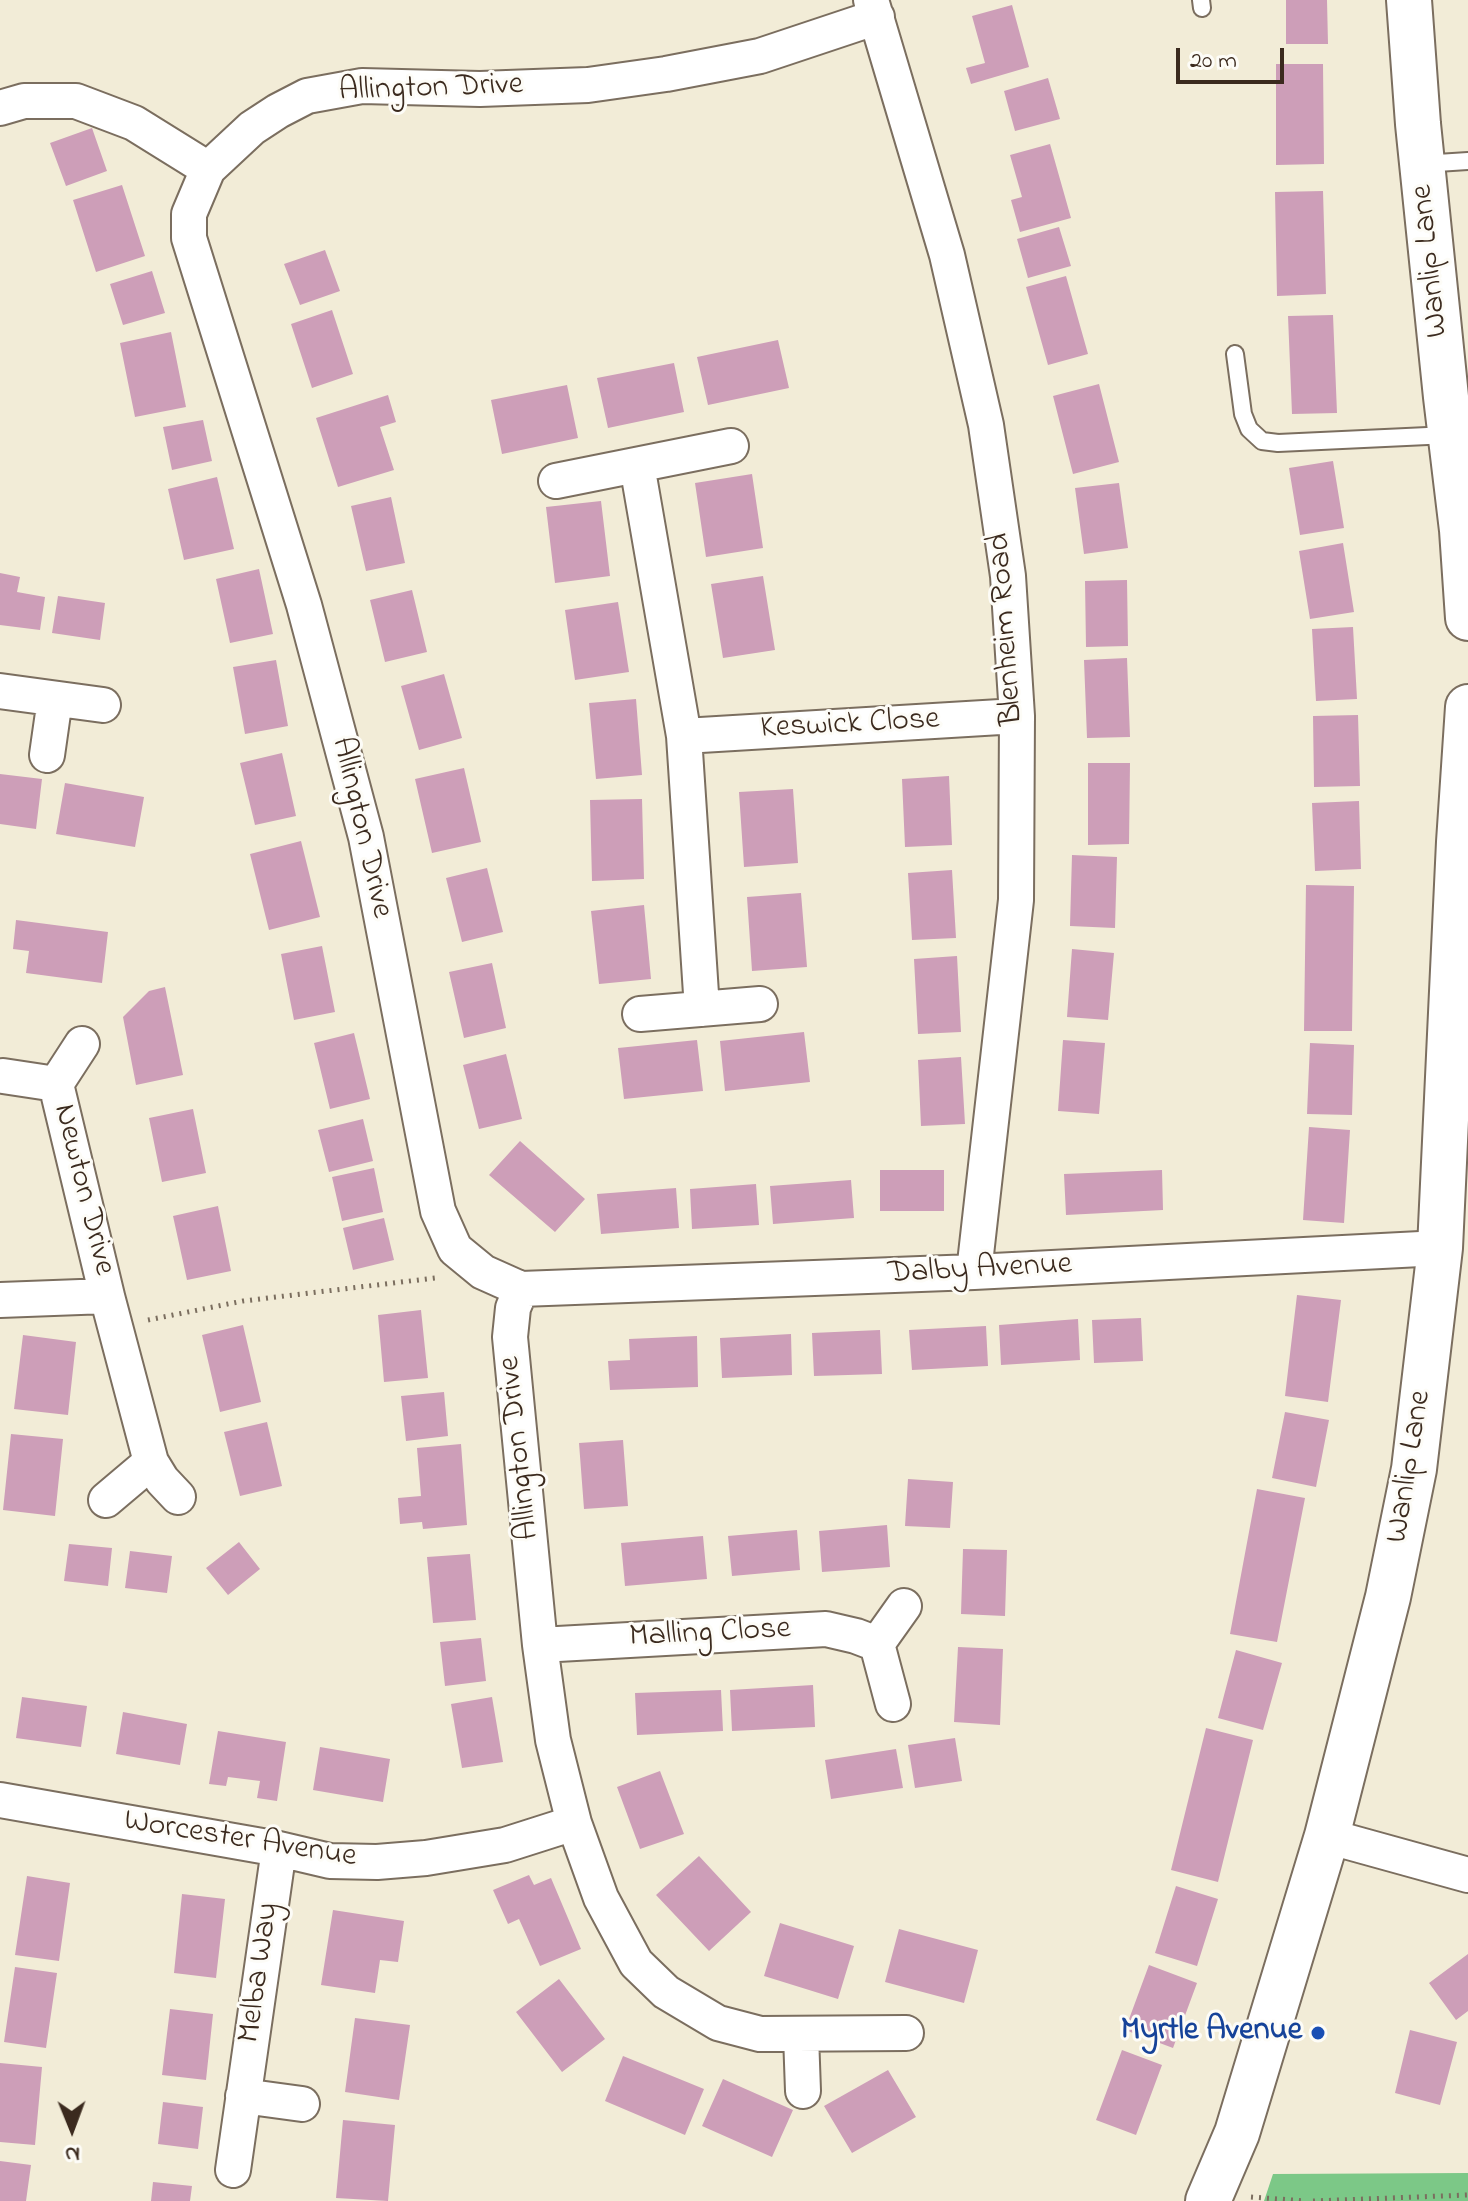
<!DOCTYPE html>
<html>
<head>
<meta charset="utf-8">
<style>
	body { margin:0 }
	#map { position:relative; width:1468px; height:2201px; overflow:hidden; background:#f2ecd7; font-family:"Indie Flower",sans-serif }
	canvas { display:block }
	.north { position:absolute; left:32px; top:2089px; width:80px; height:80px; -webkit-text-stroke:6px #fdfcf7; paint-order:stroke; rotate:179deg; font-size:22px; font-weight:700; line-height:32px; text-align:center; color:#3b2a1e }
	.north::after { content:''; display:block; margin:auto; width:28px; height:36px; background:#3b2a1e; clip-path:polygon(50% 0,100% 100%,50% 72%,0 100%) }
	.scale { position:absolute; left:1176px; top:48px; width:108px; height:36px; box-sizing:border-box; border:4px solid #3b2a1e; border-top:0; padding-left:10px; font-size:24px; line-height:28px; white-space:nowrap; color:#3b2a1e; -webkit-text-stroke:6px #fdfcf7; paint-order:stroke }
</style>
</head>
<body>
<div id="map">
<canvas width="1468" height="2201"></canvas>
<div class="north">N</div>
<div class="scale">20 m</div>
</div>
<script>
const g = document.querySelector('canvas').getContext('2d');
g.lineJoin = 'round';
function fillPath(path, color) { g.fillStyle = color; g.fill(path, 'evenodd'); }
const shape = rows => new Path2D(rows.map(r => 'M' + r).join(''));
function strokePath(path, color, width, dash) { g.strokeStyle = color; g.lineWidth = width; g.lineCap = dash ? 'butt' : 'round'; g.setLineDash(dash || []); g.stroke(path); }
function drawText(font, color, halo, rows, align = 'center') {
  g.font = font + ' "Indie Flower",sans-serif'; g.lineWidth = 6; g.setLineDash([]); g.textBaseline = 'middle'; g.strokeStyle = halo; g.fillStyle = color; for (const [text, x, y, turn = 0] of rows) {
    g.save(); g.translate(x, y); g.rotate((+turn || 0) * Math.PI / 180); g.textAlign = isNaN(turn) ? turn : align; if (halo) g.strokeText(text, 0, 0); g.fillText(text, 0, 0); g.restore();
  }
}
const green = shape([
	[1468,2173,1468,2201,1264,2201,1273,2174]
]);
const building = shape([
	[1286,0,1327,0,1328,44,1286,44],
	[1012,5,1029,67,971,84,966,68,985,63,972,16],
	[1276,64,1323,64,1324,164,1276,165],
	[1048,78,1060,119,1015,131,1004,91],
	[92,128,107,171,66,186,50,143],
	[1050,144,1071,218,1020,232,1011,200,1022,197,1010,155],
	[122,185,145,256,96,272,73,200],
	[1323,191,1326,294,1277,296,1275,192],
	[1059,227,1071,266,1028,278,1017,239],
	[325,250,340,291,300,305,284,264],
	[152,271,165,313,123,325,110,284],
	[1066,276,1088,354,1048,365,1026,287],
	[332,310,353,374,312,388,291,324],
	[1333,315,1337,413,1292,414,1288,316],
	[171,332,186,407,135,417,120,343],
	[778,340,789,388,708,405,697,357],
	[674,363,684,412,608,428,597,378],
	[1099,384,1119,462,1073,474,1053,396],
	[567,385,578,438,502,454,491,400],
	[388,395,396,422,380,427,394,470,338,487,316,418],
	[203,420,212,461,172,470,163,427],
	[1333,461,1344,528,1300,535,1289,468],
	[752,474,763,548,706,557,695,483],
	[217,477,234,549,184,560,168,489],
	[1119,483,1128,548,1084,554,1075,488],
	[391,497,405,563,366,571,351,506],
	[601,501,610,576,555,583,546,507],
	[1343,543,1354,612,1310,619,1299,551],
	[259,569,273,634,230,643,216,579],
	[0,573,20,577,17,592,45,597,40,630,0,625],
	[763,576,775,650,723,658,711,584],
	[1127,580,1128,646,1086,647,1085,581],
	[412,590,427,652,385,662,370,600],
	[58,596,105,603,100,640,52,633],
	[618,602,629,672,575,680,565,610],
	[1353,627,1357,699,1316,701,1312,629],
	[1127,658,1130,737,1087,738,1084,660],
	[276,660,288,726,245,734,233,667],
	[444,674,462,738,419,750,401,686],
	[636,699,642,775,596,779,589,703],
	[1358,715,1360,786,1314,787,1313,716],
	[282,753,296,816,255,825,240,763],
	[1088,763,1130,763,1129,844,1088,845],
	[464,768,481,842,432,853,415,779],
	[0,774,42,779,36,829,0,824],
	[949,776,952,845,905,847,902,779],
	[65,783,144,797,135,847,56,834],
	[793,789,798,863,744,867,739,792],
	[642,799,644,879,592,881,590,800],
	[1359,801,1361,869,1315,871,1312,803],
	[301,841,320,917,269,930,250,854],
	[1072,855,1117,857,1115,928,1070,926],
	[487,868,503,932,462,942,446,878],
	[952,870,956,938,912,940,908,873],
	[1306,885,1354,886,1352,1031,1304,1031],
	[801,893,807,967,752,971,747,897],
	[644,905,651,979,599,984,591,911],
	[16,920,108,932,102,983,26,973,29,951,13,949],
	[322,946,335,1012,294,1020,281,954],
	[1072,949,1114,953,1108,1020,1067,1017],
	[957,956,961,1032,918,1034,914,959],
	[492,963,506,1028,464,1038,449,972],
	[165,987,183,1075,136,1085,123,1017,149,991],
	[804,1032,810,1082,725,1091,720,1041],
	[354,1033,370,1099,330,1109,314,1043],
	[697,1040,703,1091,624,1099,618,1048],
	[1063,1040,1105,1043,1099,1114,1058,1111],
	[1310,1043,1354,1045,1352,1115,1307,1114],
	[506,1054,522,1119,479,1129,463,1065],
	[961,1057,965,1124,921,1126,918,1060],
	[193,1109,206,1173,162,1182,149,1118],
	[363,1119,373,1161,329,1172,318,1130],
	[1309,1127,1350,1130,1344,1223,1303,1220],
	[520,1141,585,1199,555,1232,489,1175],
	[374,1168,383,1212,342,1221,332,1177],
	[880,1170,944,1170,944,1211,880,1211],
	[1162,1170,1163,1210,1066,1215,1064,1174],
	[851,1180,854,1218,773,1224,770,1186],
	[756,1184,759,1225,692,1229,690,1189],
	[676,1188,679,1228,601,1234,597,1194],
	[218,1206,231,1271,187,1280,173,1216],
	[384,1218,394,1260,353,1270,343,1228],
	[1297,1295,1341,1300,1328,1402,1285,1396],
	[421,1310,428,1378,384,1382,378,1315],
	[1141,1318,1143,1361,1094,1363,1092,1320],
	[1078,1319,1080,1360,1001,1365,999,1325],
	[243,1325,261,1402,220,1412,202,1335],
	[986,1326,988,1366,912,1370,909,1330],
	[880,1330,882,1374,814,1376,812,1333],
	[791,1334,792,1375,722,1378,720,1338],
	[23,1335,76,1342,68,1415,14,1409],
	[697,1336,698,1387,610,1390,608,1361,630,1360,629,1339],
	[444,1392,448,1436,406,1441,401,1396],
	[1285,1412,1329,1420,1316,1487,1272,1478],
	[267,1422,282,1486,240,1496,224,1432],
	[11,1434,63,1439,55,1516,3,1510],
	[623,1440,628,1506,584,1509,579,1443],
	[461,1444,467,1525,423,1529,422,1522,400,1524,398,1498,421,1496,417,1448],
	[908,1479,953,1482,950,1528,905,1526],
	[1257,1489,1305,1498,1277,1642,1230,1634],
	[887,1525,890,1567,822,1572,819,1531],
	[797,1530,800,1570,732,1576,728,1536],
	[703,1536,707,1579,625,1586,621,1543],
	[239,1542,260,1569,228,1595,206,1568],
	[69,1544,112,1548,108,1586,64,1581],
	[963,1549,1007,1550,1005,1616,961,1614],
	[130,1551,172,1556,167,1593,125,1588],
	[470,1554,476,1620,433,1623,427,1557],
	[481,1638,486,1681,445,1686,440,1642],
	[958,1647,1003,1649,1000,1725,954,1722],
	[1236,1650,1282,1663,1263,1730,1218,1718],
	[813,1685,815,1727,732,1731,730,1690],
	[721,1690,723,1731,637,1735,635,1693],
	[22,1697,87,1706,81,1747,16,1738],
	[492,1697,503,1762,462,1768,451,1704],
	[123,1712,187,1724,180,1765,116,1754],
	[1206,1728,1253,1740,1218,1882,1171,1870],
	[218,1731,286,1742,277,1801,257,1798,260,1781,228,1777,226,1786,209,1784],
	[955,1738,962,1781,915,1788,908,1745],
	[320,1747,390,1759,383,1802,313,1790],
	[896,1749,903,1788,831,1799,825,1760],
	[660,1771,684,1834,640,1849,617,1787],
	[699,1856,751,1912,709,1951,656,1895],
	[529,1875,534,1885,551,1878,581,1949,540,1966,519,1919,508,1924,493,1890],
	[27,1876,70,1883,59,1961,15,1955],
	[1176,1886,1218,1899,1197,1966,1155,1953],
	[182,1894,225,1899,216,1978,174,1973],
	[333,1910,404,1921,398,1962,380,1960,375,1993,321,1985],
	[780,1923,854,1946,838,1999,764,1976],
	[899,1929,978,1950,964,2003,885,1982],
	[1468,1954,1468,2011,1456,2020,1429,1983],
	[1149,1965,1197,1983,1173,2048,1125,2030],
	[15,1967,57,1973,46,2048,4,2042],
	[559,1979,605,2039,562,2072,516,2012],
	[170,2009,213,2014,206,2080,162,2075],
	[355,2018,410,2025,399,2100,345,2092],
	[1410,2030,1457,2042,1440,2105,1395,2093],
	[1122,2050,1162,2065,1136,2135,1096,2120],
	[623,2056,704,2089,685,2135,605,2101],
	[0,2063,42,2067,35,2145,0,2142],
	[888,2070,916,2117,852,2153,824,2106],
	[723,2079,793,2110,772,2157,702,2126],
	[163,2102,203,2107,198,2149,158,2144],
	[343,2120,395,2125,388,2201,336,2198],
	[0,2161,31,2165,26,2201,0,2201],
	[153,2182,192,2186,190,2201,151,2201]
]);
const path = shape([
	[148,1320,243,1301,435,1278],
	[1251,2197,1306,2201],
	[1313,2201,1468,2195]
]);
const lane = shape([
	[1201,0,1202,8],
	[1422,164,1468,161],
	[1235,354,1243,414,1249,429,1262,441,1278,443,1449,435]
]);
const street = shape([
	[871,0,947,255,986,425,1008,576,1017,716,1016,900,974,1272],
	[877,17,760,56,666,74,588,85,480,89,362,86,307,96,278,111,252,128,208,169,189,214,189,238,304,605,366,837,438,1211,455,1249,483,1272,521,1289,513,1308,510,1337,540,1645,553,1740,574,1823,601,1898,636,1963,666,1992,718,2023,760,2034,906,2033],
	[0,108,24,101,76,101,134,123,208,169],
	[637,465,684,736],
	[556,481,731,446],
	[0,691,103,705],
	[47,755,55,699],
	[702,1009,684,736,1017,716],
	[640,1014,760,1004],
	[3,1076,56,1084,82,1044],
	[56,1084,107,1296],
	[521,1289,974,1272,1440,1248],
	[0,1300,107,1296,151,1462,162,1480,178,1497],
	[106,1500,151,1462],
	[877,1644,904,1606],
	[540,1645,826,1629,856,1636,877,1644,893,1704],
	[0,1800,279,1849,330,1861,377,1862,426,1858,505,1845,574,1823],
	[1327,1836,1468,1875],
	[801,2035,803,2091],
	[243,2096,302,2104],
	[233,2170,279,1849]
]);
const secondary = shape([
	[1409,0,1418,124,1446,397,1462,530,1468,618],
	[1208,2201,1237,2133,1327,1836,1388,1597,1414,1469,1440,1248,1459,842,1468,707]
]);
const markers = [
	[1318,2033,8,"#1a4fb4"]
];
const streetNames = [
	["Allington Drive",431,90,-2],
	["Wanlip Lane",1432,261,-96],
	["Blenheim Road",1008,629,-94],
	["Keswick Close",850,726,-3],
	["Allington Drive",360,828,77],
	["Newton Drive",82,1190,76],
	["Dalby Avenue",980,1271,-3],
	["Allington Drive",521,1448,-96],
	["Wanlip Lane",1411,1467,-81],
	["Malling Close",710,1635,-3],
	["Worcester Avenue",240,1841,9],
	["Melba Way",261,1973,-82]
];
const transitNames = [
	["Myrtle Avenue",1302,2033]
];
fillPath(green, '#7cc887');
fillPath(building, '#cd9eb8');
strokePath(lane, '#7b6e5f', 20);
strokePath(street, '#7b6e5f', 38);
strokePath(secondary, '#7b6e5f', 48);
strokePath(path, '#7b6e5f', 5, [2, 6]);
strokePath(lane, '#fff', 16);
strokePath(street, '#fff', 34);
strokePath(secondary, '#fff', 44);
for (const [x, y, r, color] of markers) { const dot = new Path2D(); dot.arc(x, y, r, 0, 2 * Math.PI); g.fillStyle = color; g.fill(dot); strokePath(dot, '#fdfcf7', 3); }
drawText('32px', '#3b2a1e', '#fdfcf7', streetNames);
drawText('bold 32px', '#164399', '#fdfcf7', transitNames, 'right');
</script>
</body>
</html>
